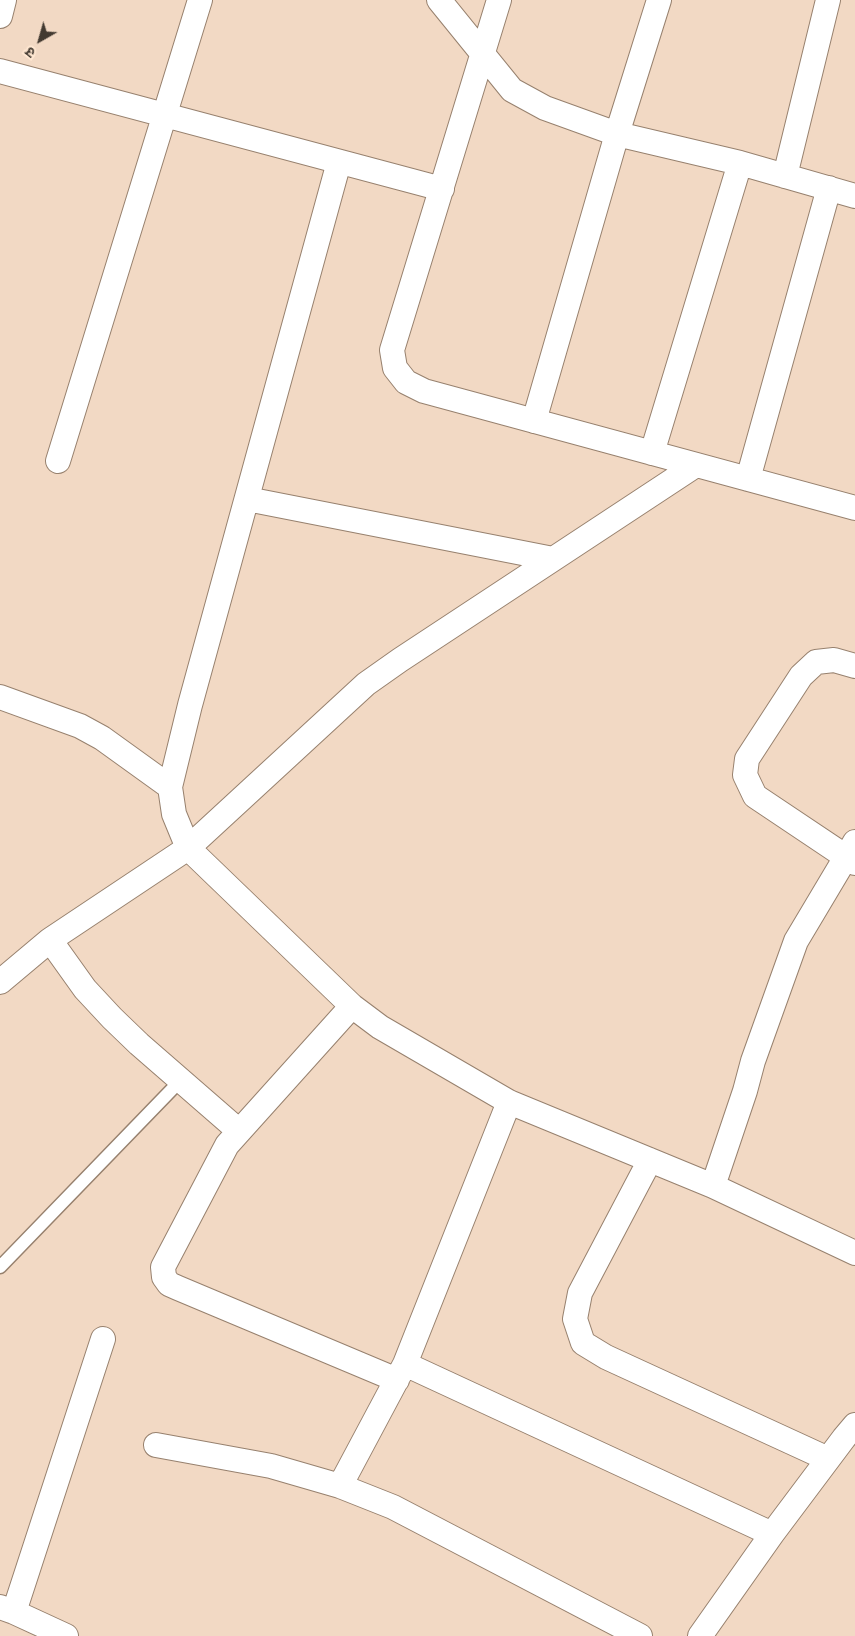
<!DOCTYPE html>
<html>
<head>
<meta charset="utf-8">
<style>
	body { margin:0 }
	#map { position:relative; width:855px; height:1636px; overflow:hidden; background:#f2d9c4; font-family:Rubik,"Noto Sans Devanagari",sans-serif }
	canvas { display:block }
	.north { position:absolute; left:15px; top:15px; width:50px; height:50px; -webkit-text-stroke:4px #ffe7d1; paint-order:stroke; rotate:218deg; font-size:14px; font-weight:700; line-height:20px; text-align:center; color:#433a31 }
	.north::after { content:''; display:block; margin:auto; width:18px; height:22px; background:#433a31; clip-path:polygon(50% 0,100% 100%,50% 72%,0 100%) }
</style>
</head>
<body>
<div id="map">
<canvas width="855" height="1636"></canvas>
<div class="north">उ</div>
</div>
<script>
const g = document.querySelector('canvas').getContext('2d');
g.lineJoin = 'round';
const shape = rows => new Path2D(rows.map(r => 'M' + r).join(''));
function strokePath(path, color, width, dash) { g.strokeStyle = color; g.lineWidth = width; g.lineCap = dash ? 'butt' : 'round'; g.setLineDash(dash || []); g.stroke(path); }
const service = shape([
	[0,1267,181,1080]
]);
const minor = shape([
	[439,0,512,90,545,108,617,134,740,163,855,196],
	[499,0,392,350,395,368,406,382,424,391,855,508],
	[0,16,4,0],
	[0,71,442,189],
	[339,162,190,705,170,787,174,814,188,848,352,1006,380,1027,509,1102,713,1186,855,1253],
	[785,176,828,0],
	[534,421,617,134,659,0],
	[652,453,740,163],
	[58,461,200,0],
	[748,479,829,188],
	[247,499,553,559],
	[855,666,834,660,816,662,801,676,747,759,745,775,755,796,855,863],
	[0,697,80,726,102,738,170,787],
	[50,940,85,989,112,1018,139,1044,239,1131],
	[0,982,50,940,188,848,366,684,400,660,696,465],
	[352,1006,227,1145,163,1267,164,1277,169,1284,178,1288,397,1380],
	[650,1160,580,1293,575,1319,583,1343,606,1357,828,1459],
	[713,1186,745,1091,753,1061,796,941,855,842],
	[405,1364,772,1534],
	[156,1445,271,1466,340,1486,393,1507,640,1636],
	[340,1486,405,1364,509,1102],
	[0,1607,14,1612,66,1636],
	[14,1612,103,1339],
	[700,1636,772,1534,844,1438,855,1425]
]);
strokePath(service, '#97816e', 15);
strokePath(minor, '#97816e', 26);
strokePath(service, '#fff', 12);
strokePath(minor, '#fff', 24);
</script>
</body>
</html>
